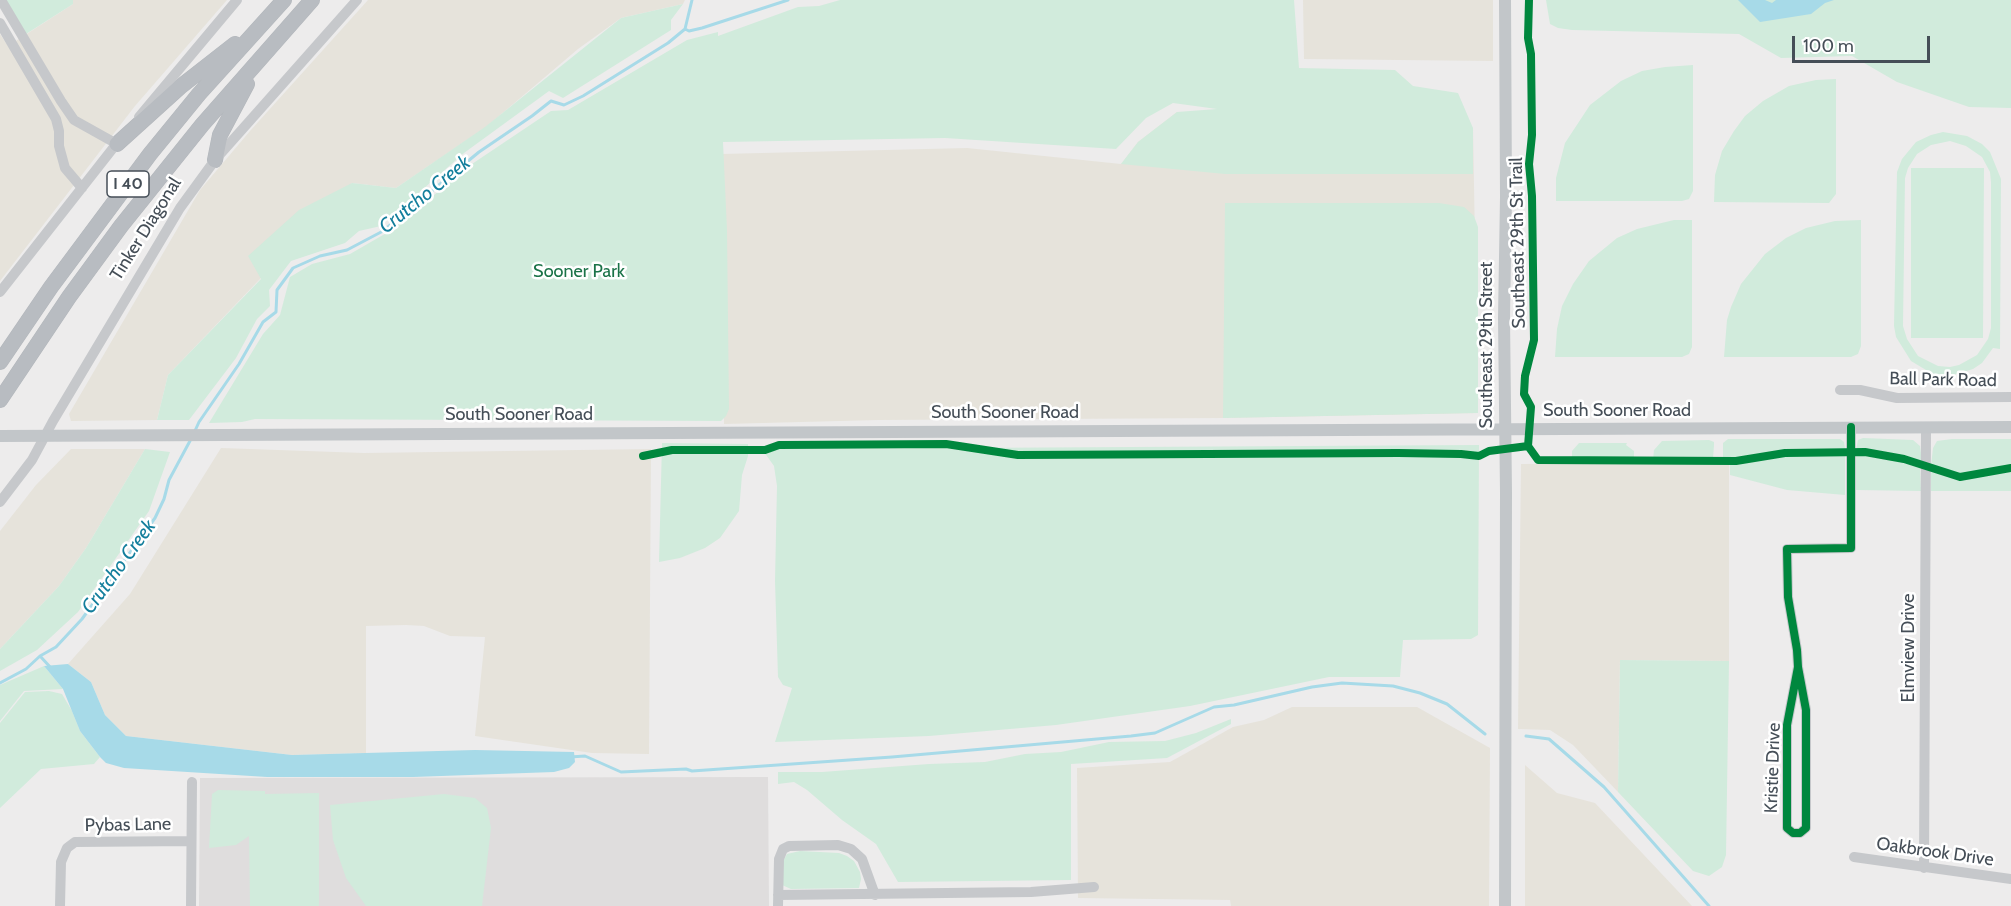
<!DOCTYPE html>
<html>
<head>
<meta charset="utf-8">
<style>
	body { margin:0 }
	#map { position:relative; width:2011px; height:906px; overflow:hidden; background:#edecec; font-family:Cabin,sans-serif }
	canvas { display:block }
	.scale { position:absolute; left:1792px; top:36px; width:138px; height:27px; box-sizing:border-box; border:3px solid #454e57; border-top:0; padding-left:8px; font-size:18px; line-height:21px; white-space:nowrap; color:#454e57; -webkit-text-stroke:4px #fff; paint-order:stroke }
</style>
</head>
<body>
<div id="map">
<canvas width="2011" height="906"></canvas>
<div class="scale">100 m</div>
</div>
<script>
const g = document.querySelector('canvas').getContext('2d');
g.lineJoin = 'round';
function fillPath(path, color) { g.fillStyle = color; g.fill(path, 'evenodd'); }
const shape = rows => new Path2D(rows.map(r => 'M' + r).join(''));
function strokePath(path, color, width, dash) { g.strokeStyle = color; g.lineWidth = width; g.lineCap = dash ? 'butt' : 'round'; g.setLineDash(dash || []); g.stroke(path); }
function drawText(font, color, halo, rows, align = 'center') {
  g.font = font + ' Cabin,sans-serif'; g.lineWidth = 5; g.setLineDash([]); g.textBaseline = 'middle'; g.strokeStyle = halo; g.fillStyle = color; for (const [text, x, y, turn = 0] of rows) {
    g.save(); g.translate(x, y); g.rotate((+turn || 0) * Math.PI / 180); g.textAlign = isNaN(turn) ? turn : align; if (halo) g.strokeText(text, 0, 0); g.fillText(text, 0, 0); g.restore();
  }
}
const commercial = shape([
	[73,0,227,0,135,106,0,281,0,34,8,46,73,4],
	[368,0,685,0,683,4,621,18,578,49,485,128,396,188,352,183,168,375,157,420,71,421,69,414,200,190,250,131],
	[1303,0,1493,0,1493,61,1304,59],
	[1177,112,1473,128,1478,413,1223,418,878,420,724,424,721,154,967,148,1121,164,1138,142],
	[221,448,364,453,651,449,649,754,592,753,475,736,485,637,450,636,424,626,406,625,366,626,366,753,292,755,126,736,105,715,91,682,68,664,130,594],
	[71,449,145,449,86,548,59,586,0,649,0,531,36,485],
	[1729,463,1729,661,1620,660,1618,792,1573,745,1550,730,1518,729,1521,464],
	[1292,707,1417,707,1490,748,1489,906,1231,906,1230,900,1078,898,1077,768,1170,762,1233,727,1264,720],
	[1525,765,1557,793,1595,803,1692,906,1525,906]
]);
const education = shape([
	[768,777,769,906,199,906,200,778]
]);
const green = shape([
	[4,0,73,0,73,4,26,34],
	[840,0,1294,0,1299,68,1395,70,1413,86,1458,93,1473,128,1473,174,1225,174,1121,164,1138,142,1177,112,1217,109,1173,103,1146,118,1116,149,945,138,723,142,727,230,729,409,726,416,721,421,255,419,242,422,209,423,263,334,280,315,290,277,312,264,350,254,390,231,472,164,551,111,568,110,687,40,718,32,718,36,798,7,819,6],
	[1546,0,2011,0,2011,108,1969,107,1897,82,1852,56,1781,58,1739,34,1572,30,1558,28,1550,24],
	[683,4,671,20,671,30,563,98,549,91,464,153,381,226,359,231,345,243,291,261,269,290,270,306,257,319,236,358,189,420,157,420,168,375,261,279,248,256,299,210,352,183,396,188,485,127,621,18],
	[1693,65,1693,191,1689,199,1682,201,1556,201,1556,178,1565,143,1590,105,1621,81,1642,71,1665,67],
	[1836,79,1836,194,1829,203,1714,202,1715,175,1722,151,1734,131,1745,116,1763,101,1789,86,1816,80],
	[1943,132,1967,136,1982,144,1990,152,2001,179,2000,349,1993,348,1982,363,1973,369,1954,375,1942,375,1931,373,1911,361,1896,337,1894,326,1897,172,1902,159,1916,142,1931,135],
	[1950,141,1966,146,1982,157,1990,172,1991,182,1991,328,1988,339,1977,355,1959,365,1950,367,1938,366,1918,356,1907,339,1903,326,1905,178,1908,168,1917,154,1931,145],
	[1911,168,1984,168,1983,338,1911,338],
	[1225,203,1439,203,1464,207,1474,216,1478,227,1478,413,1223,418],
	[1674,220,1692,220,1692,347,1689,354,1682,357,1555,357,1557,329,1562,306,1573,284,1589,261,1617,238,1637,229],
	[1861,220,1861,346,1858,354,1851,357,1724,357,1727,320,1731,307,1741,284,1765,254,1786,238,1806,228,1835,221],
	[1863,438,1913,440,1920,446,1922,462,1887,453,1856,450,1858,440],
	[1728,439,1840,439,1844,442,1845,449,1786,451,1739,459,1723,459,1723,443],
	[1952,439,2011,439,2011,466,1957,474,1931,466,1933,448,1937,441],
	[1709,440,1714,442,1714,445,1713,459,1653,460,1654,450,1662,441],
	[662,443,748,444,748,456,742,475,739,511,720,538,705,548,680,558,659,562],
	[1579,443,1627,443,1626,445,1634,451,1634,460,1572,459,1572,451],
	[1479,445,1478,635,1471,639,1403,640,1400,677,1329,677,1190,706,1056,725,929,736,775,742,792,688,783,685,778,677,775,581,777,486,774,466,764,452,764,446,957,448],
	[145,449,170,452,149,511,78,612,37,650,0,671,0,649,59,586,86,548],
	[1843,455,1845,456,1845,495,1787,490,1730,475,1730,464,1782,456],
	[1856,455,1893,460,1920,468,1921,491,1856,490],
	[2011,470,2011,491,1931,491,1931,472,1955,478,1971,478],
	[1620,660,1729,661,1726,855,1722,867,1709,876,1693,871,1618,792],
	[44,666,63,689,24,691,0,721,0,685],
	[49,691,62,694,72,711,80,731,100,757,94,764,41,769,0,808,0,723,25,692],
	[1231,719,1231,724,1167,758,1071,764,1071,880,898,882,876,844,842,820,807,790,794,782,778,784,778,772,822,772,929,764,985,762,1025,754,1061,752,1109,742,1165,741,1196,733],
	[218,790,265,791,265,794,319,793,319,906,250,906,249,836,236,845,209,848,212,794],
	[444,794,475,798,487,808,491,828,482,906,366,906,346,878,333,840,330,805],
	[800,851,839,853,847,856,854,861,860,872,861,879,859,888,791,889,782,885,782,863,787,854]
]);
const water = shape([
	[1738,0,1765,0,1772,3,1776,0,1834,0,1825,3,1811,14,1760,22],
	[68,664,91,682,105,715,126,736,292,755,475,750,574,752,575,762,569,768,554,772,413,777,267,777,124,768,106,763,100,757,80,731,63,689,44,666]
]);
const stream = shape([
	[685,29,692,0],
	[194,433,199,422,239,364,263,322,276,312,277,290,293,268,320,256,347,250,383,231,479,152,532,116,551,101,564,105,583,96,668,43,685,29,689,31,702,28,788,0],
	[40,656,51,668],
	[0,683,26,669,40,656,56,647,82,619,155,518,164,499,169,480,191,439],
	[1526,736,1549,739,1604,787,1709,906],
	[570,757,585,756,621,772,686,769,692,771,892,757,1131,736,1155,733,1214,707,1234,705,1312,687,1342,683,1393,686,1420,693,1447,704,1485,734]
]);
const minor = shape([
	[1,0,61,101,74,120,117,144],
	[0,23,56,119,59,131,59,146,65,168,82,188],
	[139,117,237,0],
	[0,292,121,138],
	[1840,390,1860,390,1897,398,2011,397],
	[0,502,32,460,53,421,180,208,215,160,357,0],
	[1798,667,1806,710,1806,828,1800,833,1793,833,1787,828,1787,725,1798,667,1797,650,1788,597,1787,549,1851,548,1851,427],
	[1854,857,2011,879],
	[1924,868,1926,427],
	[778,895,1031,892,1094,887],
	[60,906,61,862,67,848,75,842,191,841],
	[191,906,192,782],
	[778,906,779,859,783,849,789,846,838,845,851,849,862,859,875,895]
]);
const major = shape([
	[1505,0,1506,197,1504,318,1506,493,1505,906],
	[0,436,2011,427]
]);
const highway = shape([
	[117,144,180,87,235,44],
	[215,160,220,135,247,84],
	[0,362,51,287,150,154,199,94,284,0],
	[0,400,69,297,121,226,202,125,312,0]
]);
const cycleway = shape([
	[1528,446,1531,407,1524,394,1525,376,1534,340,1532,196,1529,164,1532,135,1531,54,1528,38,1529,0],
	[643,456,672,450,765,450,779,445,946,444,1018,455,1398,453,1461,454,1479,456,1489,451,1528,446,1538,460,1736,461,1785,453,1865,452,1904,459,1960,477,2011,468],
	[1798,667,1806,710,1806,828,1800,833,1793,833,1787,828,1787,725,1798,667,1797,650,1788,597,1787,549,1851,548,1851,427]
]);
const shields = [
	[128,184,42]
];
const shieldNames = [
	["I 40",128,184]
];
const streetNames = [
	["Tinker Diagonal",146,229,-58],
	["Southeast 29th St Trail",1518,243,-91],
	["Southeast 29th Street",1487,345,-90],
	["Ball Park Road",1943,380,1],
	["South Sooner Road",1617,411],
	["South Sooner Road",1005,413],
	["South Sooner Road",519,415],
	["Elmview Drive",1909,648,-90],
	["Kristie Drive",1773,768,-88],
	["Pybas Lane",128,825,-1],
	["Oakbrook Drive",1935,852,8]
];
const parkNames = [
	["Sooner Park",579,272]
];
const waterNames = [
	["Crutcho Creek",425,195,-39],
	["Crutcho Creek",119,567,-54]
];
fillPath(commercial, '#e6e3db');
fillPath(education, '#dfdddd');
fillPath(green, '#d1ebdc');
fillPath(water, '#a7dae8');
strokePath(stream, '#a7dae8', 3);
strokePath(highway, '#b2b6bb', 16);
strokePath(minor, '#c6c8cb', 10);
strokePath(major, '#c2c6c9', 12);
strokePath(highway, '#b8bcc1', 15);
strokePath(cycleway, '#00873e', 8);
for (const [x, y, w] of shields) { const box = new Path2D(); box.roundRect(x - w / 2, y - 13, w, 26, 4.5); g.fillStyle = '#fff'; g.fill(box); strokePath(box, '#454e57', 1.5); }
drawText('bold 16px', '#454e57', null, shieldNames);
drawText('18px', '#454e57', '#fff', streetNames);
drawText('18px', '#1b7348', '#fff', parkNames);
drawText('italic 20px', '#137e9c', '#fff', waterNames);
</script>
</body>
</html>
